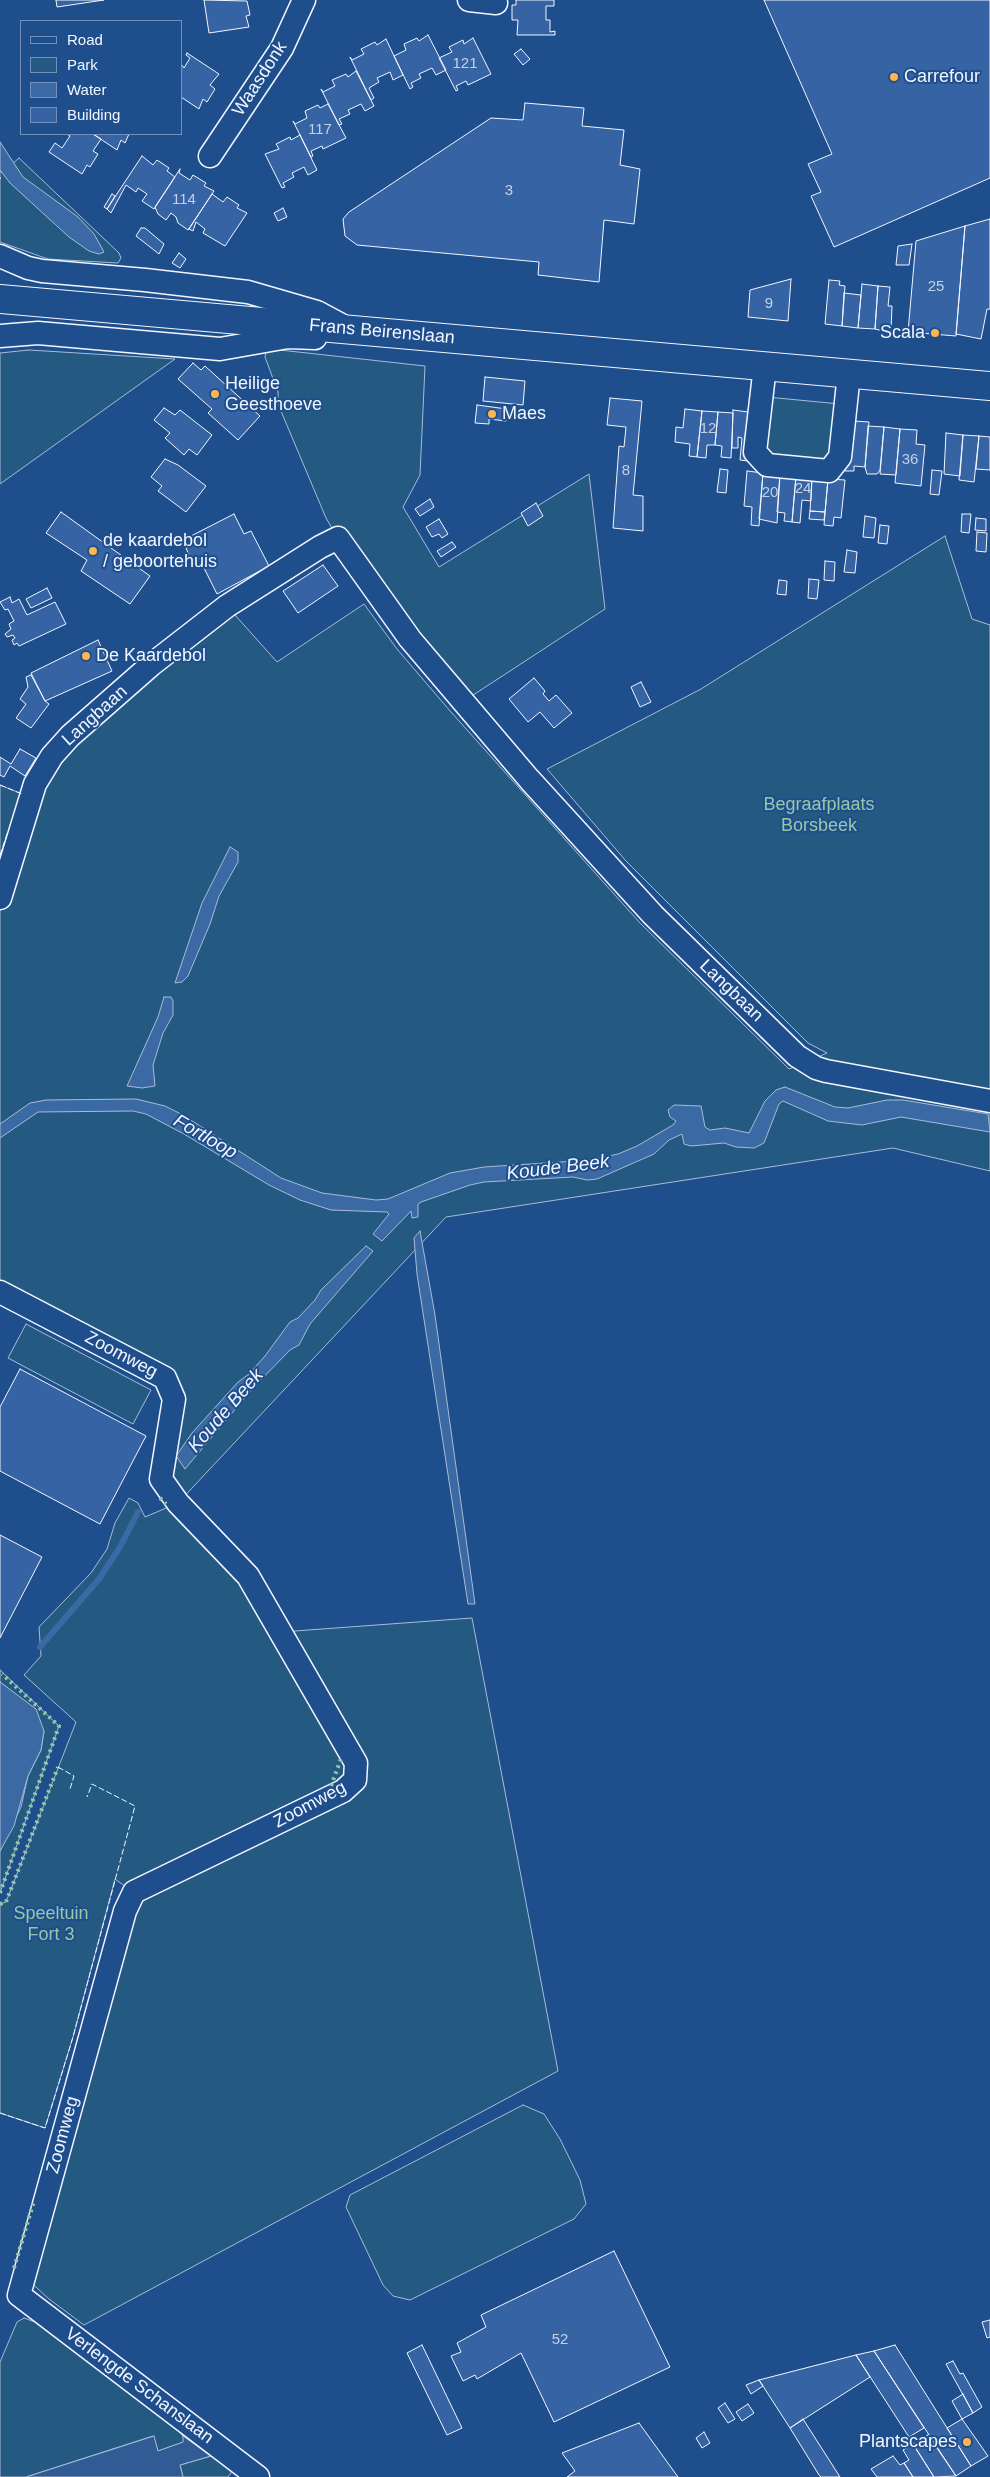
<!DOCTYPE html>
<html>
<head>
<meta charset="utf-8">
<style>
	body { margin:0 }
	#map { position:relative; width:990px; height:2477px; overflow:hidden; background:#1f4e8c; font-family:Helvetica,sans-serif }
	canvas { display:block }
	.legend { position:absolute; left:20px; top:20px; width:162px; height:115px; box-sizing:border-box; background:#1f4e8c; border:1px solid #7391ba; margin:0; padding:6px 9px; list-style:none; font-size:15px; color:#f2f6ff }
	.legend li { display:flex; align-items:center; gap:10px; height:25px }
	.legend b { width:25px; border:1px solid #7391ba }
</style>
</head>
<body>
<div id="map">
<canvas width="990" height="2477"></canvas>
<ul class="legend">
<li><b style="height:6px;background:#1f4e8c"></b>Road</li>
<li><b style="height:14px;background:#245a82"></b>Park</li>
<li><b style="height:14px;background:#3b69a3"></b>Water</li>
<li><b style="height:14px;background:#3563a3"></b>Building</li>
</ul>
</div>
<script>
const g = document.querySelector('canvas').getContext('2d');
g.lineJoin = 'round';
function fillPath(path, color) { g.fillStyle = color; g.fill(path, 'evenodd'); }
const shape = rows => new Path2D(rows.map(r => 'M' + r).join(''));
function strokePath(path, color, width, dash) { g.strokeStyle = color; g.lineWidth = width; g.lineCap = dash ? 'butt' : 'round'; g.setLineDash(dash || []); g.stroke(path); }
function drawText(font, color, halo, rows, align = 'center') {
  g.font = font + ' Helvetica,sans-serif'; g.lineWidth = 4; g.setLineDash([]); g.textBaseline = 'middle'; g.strokeStyle = halo; g.fillStyle = color; for (const [text, x, y, turn = 0] of rows) {
    g.save(); g.translate(x, y); g.rotate((+turn || 0) * Math.PI / 180); g.textAlign = isNaN(turn) ? turn : align; if (halo) g.strokeText(text, 0, 0); g.fillText(text, 0, 0); g.restore();
  }
}
const green = shape([
	[19,158,119,253,121,258,118,263,48,259,0,242,0,170,2,173,19,158],
	[29,350,175,359,0,484,0,353,29,350],
	[280,350,425,366,420,475,403,507,439,567,589,474,605,609,464,701,338,538,326,518,278,404,278,392,265,357,266,352,280,350],
	[767,397,840,404,829,462,769,457,762,451,767,397],
	[945,536,972,619,990,625,990,1171,893,1148,446,1217,178,1503,281,1632,472,1618,558,2071,84,2325,49,2299,25,2277,133,1892,115,1879,73,2037,45,2128,0,2113,0,1904,6,1902,76,1722,24,1675,41,1656,39,1627,91,1573,107,1549,115,1523,129,1498,138,1503,145,1517,178,1503,161,1479,165,1378,0,1292,0,785,30,797,35,784,227,606,277,662,364,604,397,649,451,712,640,923,789,1069,827,1053,808,1043,626,861,547,769,701,689,945,536],
	[26,1324,151,1390,133,1424,8,1358,26,1324],
	[0,1670,59,1726,0,1893,0,1851,21,1807,28,1776,41,1750,44,1731,19,1697,0,1682,0,1670],
	[523,2105,544,2114,560,2139,580,2180,586,2204,574,2219,410,2300,393,2296,383,2285,346,2207,350,2195,523,2105],
	[24,2318,35,2322,175,2427,183,2436,184,2442,158,2451,153,2436,26,2477,0,2477,0,2362,17,2322,24,2318],
	[211,2456,233,2470,228,2477,183,2477,180,2465,211,2456]
]);
const parking = shape([
	[154,2436,158,2451,183,2442,183,2436,211,2456,180,2465,183,2477,26,2477,154,2436]
]);
const water = shape([
	[0,142,23,177,78,217,94,234,104,252,99,254,89,251,69,237,10,183,0,170,0,142],
	[230,847,238,852,238,862,219,896,210,924,188,976,182,982,175,983,202,903,230,847],
	[164,997,171,997,173,1001,173,1015,163,1033,153,1065,155,1086,142,1088,127,1086,158,1017,164,997],
	[785,1087,835,1107,848,1108,887,1100,903,1100,988,1114,990,1132,901,1117,862,1125,828,1121,783,1101,779,1104,764,1143,754,1148,736,1147,724,1143,691,1146,684,1144,682,1134,669,1140,654,1154,597,1179,587,1180,573,1177,484,1182,470,1185,421,1202,418,1204,418,1217,412,1218,411,1211,382,1241,373,1234,389,1214,387,1212,331,1210,300,1200,269,1185,184,1134,146,1114,133,1111,38,1112,0,1138,0,1124,30,1103,46,1100,136,1099,165,1106,183,1115,281,1178,322,1193,376,1200,388,1199,450,1173,484,1167,591,1160,618,1154,637,1146,673,1125,676,1121,670,1117,668,1110,674,1105,701,1106,705,1127,710,1130,725,1128,749,1133,765,1101,776,1090,785,1087],
	[420,1231,435,1315,475,1604,468,1604,417,1274,414,1238,420,1231],
	[366,1246,373,1251,310,1324,299,1345,290,1350,253,1388,185,1469,176,1456,192,1433,238,1382,249,1374,265,1356,290,1322,298,1318,315,1300,321,1290,366,1246],
	[0,1682,36,1709,44,1731,41,1750,28,1776,14,1826,0,1851,0,1682]
]);
const stream = shape([
	[40,1647,99,1579,120,1547,138,1512]
]);
const building = shape([
	[56,0,104,0,57,7,56,0],
	[204,0,247,1,250,15,246,16,249,27,209,33,204,0],
	[516,0,554,0,554,6,546,6,546,20,550,20,550,32,555,31,555,35,517,35,518,20,512,20,512,5,516,5,516,0],
	[764,0,990,0,990,178,834,247,811,196,821,192,808,164,832,154,764,0],
	[428,35,446,70,436,75,432,68,419,74,421,78,411,83,413,87,410,89,394,56,406,50,404,44,417,38,419,41,428,35],
	[473,38,491,74,468,85,466,81,456,86,458,90,456,91,439,58,452,52,449,47,463,40,464,44,473,38],
	[386,39,403,75,393,80,390,72,377,78,379,82,369,88,374,98,371,100,350,57,352,60,364,54,361,49,375,42,377,45,386,39],
	[521,49,530,59,523,65,514,54,521,49],
	[187,53,219,74,210,85,215,89,207,102,203,99,199,109,181,97,181,64,184,68,190,58,186,55,187,53],
	[356,71,374,106,365,111,361,104,348,110,350,114,339,119,342,124,339,125,321,89,323,92,335,86,332,80,346,74,348,77,356,71],
	[525,103,584,108,582,126,624,130,620,165,640,169,634,224,604,220,599,282,538,275,539,262,357,245,345,236,343,219,349,212,491,118,523,120,525,103],
	[328,104,346,138,323,149,322,146,311,151,313,156,311,157,293,121,295,124,307,118,305,111,318,105,320,108,328,104],
	[67,134,93,134,101,139,93,151,98,154,90,167,87,165,82,174,49,152,55,143,62,148,70,136,67,134],
	[93,134,129,134,125,143,121,140,117,150,93,134],
	[300,135,317,170,308,175,304,167,292,173,294,177,283,183,285,187,282,188,265,154,279,149,276,144,290,137,291,140,300,135],
	[142,156,153,165,157,160,169,168,167,171,175,177,154,209,142,201,147,194,138,188,136,192,126,185,111,213,107,209,142,156],
	[180,169,179,173,190,180,193,175,206,183,204,186,214,191,188,230,178,223,176,217,171,213,166,220,158,214,155,207,180,169],
	[112,194,115,196,107,209,104,207,112,194],
	[212,194,223,202,227,197,239,205,237,208,247,213,225,246,203,233,205,229,196,222,193,231,189,229,212,194],
	[283,208,287,217,278,221,274,213,283,208],
	[990,219,990,309,987,309,981,339,956,334,965,226,990,219],
	[965,226,956,336,908,332,916,241,965,226],
	[141,228,145,228,164,244,159,254,136,236,141,228],
	[912,244,909,265,896,265,898,246,912,244],
	[179,253,186,259,180,268,172,263,179,253],
	[791,279,788,321,748,317,750,290,791,279],
	[829,280,840,281,839,285,845,286,842,326,825,324,829,280],
	[862,284,878,286,875,329,858,328,862,284],
	[878,286,890,287,888,306,892,306,891,331,888,332,875,329,878,286],
	[844,293,861,295,858,328,842,326,844,293],
	[193,363,201,370,205,366,260,416,238,440,208,413,212,409,178,379,193,363],
	[485,377,525,381,523,405,483,401,485,377],
	[610,398,642,401,633,495,643,496,643,531,613,528,619,446,624,447,626,427,607,425,610,398],
	[477,405,507,409,506,421,489,419,489,424,475,423,477,405],
	[164,408,175,415,180,410,212,435,197,455,189,449,184,455,165,438,170,433,154,420,164,408],
	[685,409,702,411,697,457,689,456,690,444,675,442,676,427,683,428,685,409],
	[733,410,748,412,747,424,751,424,748,461,740,460,742,438,738,437,738,448,732,448,733,410],
	[702,411,718,412,715,445,707,445,706,458,697,457,702,411],
	[718,412,733,413,731,458,721,457,722,446,715,445,718,412],
	[854,421,869,422,865,467,854,466,854,471,845,471,848,433,854,421],
	[868,426,884,427,880,470,877,474,867,474,865,467,868,426],
	[884,427,900,429,896,475,880,474,884,427],
	[900,429,917,430,916,444,925,445,921,486,895,483,900,429],
	[946,433,963,435,960,476,944,474,946,433],
	[963,435,979,436,974,482,959,480,963,435],
	[979,436,990,437,990,470,976,469,979,436],
	[165,459,178,465,206,486,186,512,158,491,162,486,151,477,165,459],
	[720,469,728,470,726,493,717,492,720,469],
	[932,470,942,471,939,495,930,494,932,470],
	[747,471,763,473,759,526,751,525,752,507,744,506,747,471],
	[763,473,780,475,777,523,759,519,763,473],
	[780,474,796,476,792,522,784,521,785,513,777,512,780,474],
	[796,476,812,477,811,501,802,500,800,523,792,522,796,476],
	[812,477,828,479,825,512,810,511,812,477],
	[828,479,845,480,841,518,834,517,833,526,824,525,828,479],
	[430,499,434,507,420,516,415,509,430,499],
	[536,503,543,516,528,526,521,513,536,503],
	[810,511,825,512,824,520,809,519,810,511],
	[61,512,150,576,130,604,81,571,87,560,46,533,61,512],
	[234,514,244,534,251,531,269,566,217,594,199,558,191,560,186,548,193,545,189,537,234,514],
	[962,514,971,514,969,533,961,532,962,514],
	[865,516,876,518,874,538,863,537,865,516],
	[976,518,986,519,986,531,975,530,976,518],
	[439,519,448,534,442,538,439,534,432,537,426,527,439,519],
	[880,525,889,526,887,544,878,543,880,525],
	[977,532,987,533,986,552,976,551,977,532],
	[452,542,456,547,441,557,437,551,452,542],
	[847,550,857,552,855,573,844,572,847,550],
	[825,561,835,562,834,581,824,580,825,561],
	[323,565,338,586,298,613,283,591,323,565],
	[809,579,819,580,817,599,808,598,809,579],
	[779,580,787,581,786,595,777,594,779,580],
	[47,588,52,598,31,608,26,599,47,588],
	[10,597,12,603,19,599,27,615,55,602,66,624,19,646,17,643,14,645,12,640,15,638,13,635,7,637,5,634,11,629,9,624,14,621,8,609,5,610,0,602,10,597],
	[98,640,112,671,45,701,31,673,98,640],
	[31,675,45,701,49,704,31,728,16,718,26,704,20,699,28,687,26,677,31,675],
	[534,678,545,691,543,694,549,701,556,695,572,713,554,728,540,712,528,722,509,699,534,678],
	[641,682,651,702,640,707,631,687,641,682],
	[20,749,36,758,25,776,10,766,4,777,0,775,0,757,11,764,20,749],
	[20,1369,146,1436,100,1524,0,1471,0,1407,20,1369],
	[0,1535,42,1557,0,1638,0,1535],
	[614,2251,670,2367,554,2422,521,2353,477,2379,475,2375,463,2381,451,2356,461,2352,457,2343,486,2327,481,2315,614,2251],
	[990,2320,990,2337,987,2338,982,2322,990,2320],
	[422,2345,462,2428,447,2435,407,2353,422,2345],
	[895,2345,971,2466,956,2476,874,2351,895,2345],
	[874,2351,924,2428,909,2437,856,2355,874,2351],
	[856,2355,870,2377,790,2428,759,2380,856,2355],
	[953,2361,960,2374,963,2373,982,2407,973,2413,946,2364,953,2361],
	[759,2380,763,2386,751,2394,746,2385,759,2380],
	[963,2394,973,2413,962,2419,952,2401,963,2394],
	[725,2403,735,2419,728,2423,718,2408,725,2403],
	[748,2404,754,2413,742,2421,736,2412,748,2404],
	[803,2419,840,2477,821,2477,819,2475,790,2428,803,2419],
	[962,2419,988,2456,971,2466,947,2428,962,2419],
	[639,2423,678,2477,567,2477,575,2471,562,2453,639,2423],
	[704,2432,710,2443,702,2448,696,2438,704,2432],
	[928,2435,956,2476,934,2477,913,2444,928,2435],
	[913,2444,934,2477,913,2477,904,2463,909,2460,903,2450,913,2444],
	[893,2456,900,2465,904,2463,913,2477,877,2477,871,2469,893,2456]
]);
const minor = shape([
	[469,0,496,3],
	[210,156,282,48,304,0],
	[0,256,28,268,42,271,145,280,248,292,317,312,345,327],
	[0,336,38,333,220,349,288,337,315,338],
	[765,366,755,452,767,465,829,471,840,457,849,374],
	[0,898,35,784,52,756,70,736,151,665,227,606,320,547,338,538,410,639,529,779,653,915,797,1056,816,1068,826,1071,990,1101],
	[0,1292,165,1378,174,1399,161,1479,178,1503,248,1576,356,1763,355,1780,343,1791,134,1892,125,1911,19,2295,258,2477]
]);
const major = shape([
	[0,299,990,386]
]);
const hedge = shape([
	[160,1498,166,1504],
	[331,1786,342,1756],
	[0,1893,59,1726,2,1674],
	[0,1904,6,1902,58,1767],
	[14,2268,34,2201]
]);
const fence = shape([
	[0,177,0,179],
	[0,785,22,794],
	[0,855,8,831],
	[58,1767,74,1776,70,1789],
	[0,2113,45,2128,73,2037,135,1806,92,1784,87,1797]
]);
const markers = [
	[894,77,5,"#ffb74d"],
	[935,333,5,"#ffb74d"],
	[215,394,5,"#ffb74d"],
	[492,414,5,"#ffb74d"],
	[93,551,5,"#ffb74d"],
	[86,656,5,"#ffb74d"],
	[967,2442,5,"#ffb74d"]
];
const numberNames = [
	["121",465,64],
	["117",320,130],
	["3",509,191],
	["114",184,200],
	["25",936,287],
	["9",769,304],
	["12",708,429],
	["36",910,460],
	["8",626,471],
	["24",803,489],
	["20",770,493],
	["52",560,2340]
];
const poiNames = [
	["Carrefour",904,77],
	["Scala",925,333,"right"],
	["Heilige",225,384],
	["Geesthoeve",225,405],
	["Maes",502,414],
	["de kaardebol",103,541],
	["/ geboortehuis",103,562],
	["De Kaardebol",96,656],
	["Plantscapes",957,2442,"right"]
];
const streetNames = [
	["Waasdonk",260,79,-57],
	["Frans Beirenslaan",382,332,5],
	["Langbaan",95,716,-42],
	["Langbaan",731,991,44],
	["Zoomweg",121,1355,28],
	["Zoomweg",310,1805,-28],
	["Zoomweg",63,2135,-75],
	["Verlengde Schanslaan",139,2386,37]
];
const parkNames = [
	["Begraafplaats",819,805],
	["Borsbeek",819,826],
	["Speeltuin",51,1914],
	["Fort 3",51,1935]
];
const waterNames = [
	["Fortloop",205,1137,30],
	["Koude Beek",558,1168,-7],
	["Koude Beek",226,1411,-49]
];
fillPath(green, '#245a82');
strokePath(green, '#a8bbd7', 1);
fillPath(parking, '#305b95');
strokePath(parking, '#a8bbd7', 1);
fillPath(water, '#3b69a3');
strokePath(water, '#a8bbd7', 1);
strokePath(stream, '#3b69a3', 6);
fillPath(building, '#3563a3');
strokePath(building, '#f2f6ff', 1);
strokePath(minor, '#f2f6ff', 25);
strokePath(major, '#f2f6ff', 30);
strokePath(minor, '#1f4e8c', 22);
strokePath(major, '#1f4e8c', 28);
strokePath(hedge, '#97c8a6', 4, [2.5, 4]);
strokePath(fence, '#f2f6ff', 1, [6, 2.5]);
for (const [x, y, r, color] of markers) { const dot = new Path2D(); dot.arc(x, y, r, 0, 2 * Math.PI); g.fillStyle = color; g.fill(dot); strokePath(dot, '#1f4e8c', 2); }
drawText('15px', '#c3d1e8', null, numberNames);
drawText('18px', '#f2f6ff', '#1f4e8c', poiNames, 'left');
drawText('18px', '#f2f6ff', '#1f4e8c', streetNames);
drawText('18px', '#97c8a6', '#1f4e8c', parkNames);
drawText('italic 19px', '#f2f6ff', '#1f4e8c', waterNames);
</script>
</body>
</html>
